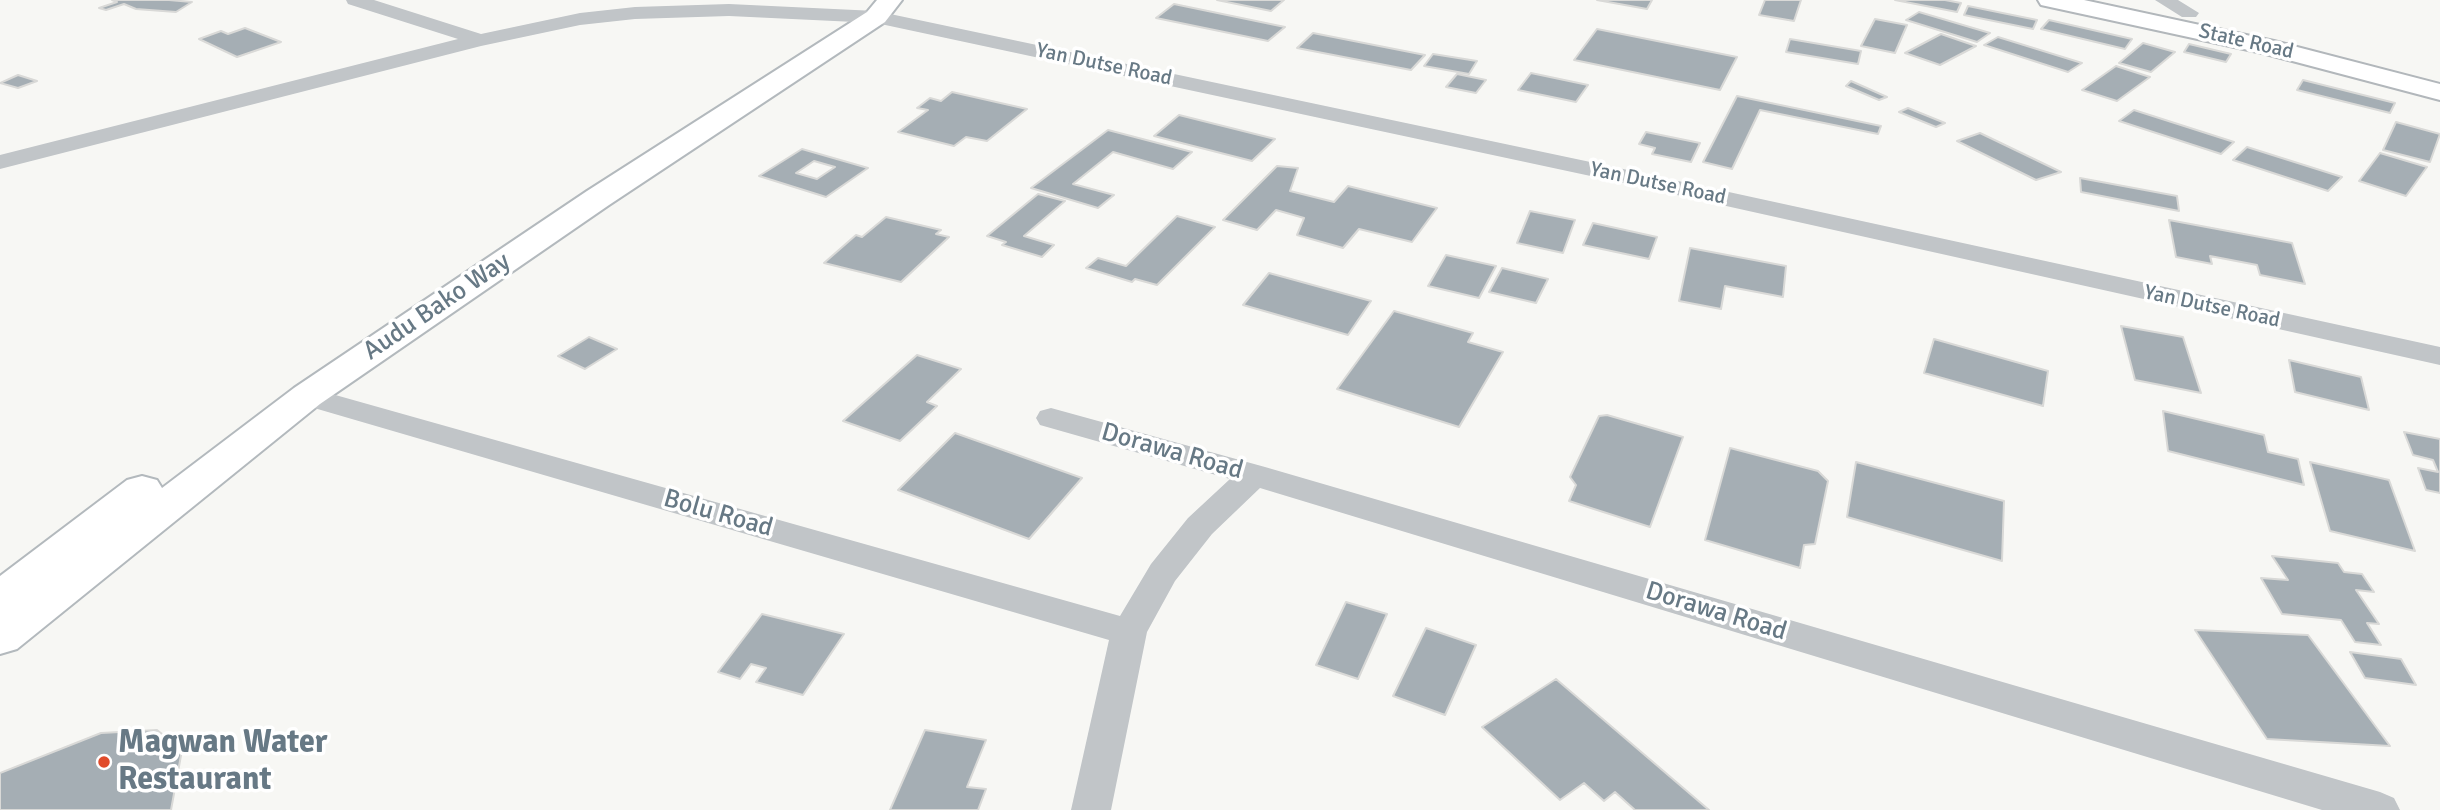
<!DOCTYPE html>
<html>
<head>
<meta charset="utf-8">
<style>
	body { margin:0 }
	canvas { display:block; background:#f7f7f4 }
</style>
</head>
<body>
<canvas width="2440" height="810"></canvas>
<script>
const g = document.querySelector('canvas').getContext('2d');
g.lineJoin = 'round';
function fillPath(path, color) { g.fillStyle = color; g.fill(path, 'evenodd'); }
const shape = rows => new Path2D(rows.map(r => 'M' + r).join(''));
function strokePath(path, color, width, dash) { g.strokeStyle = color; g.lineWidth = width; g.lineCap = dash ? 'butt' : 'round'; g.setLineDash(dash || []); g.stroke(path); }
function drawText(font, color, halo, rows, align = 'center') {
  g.font = font + ' Signika,sans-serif'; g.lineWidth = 7; g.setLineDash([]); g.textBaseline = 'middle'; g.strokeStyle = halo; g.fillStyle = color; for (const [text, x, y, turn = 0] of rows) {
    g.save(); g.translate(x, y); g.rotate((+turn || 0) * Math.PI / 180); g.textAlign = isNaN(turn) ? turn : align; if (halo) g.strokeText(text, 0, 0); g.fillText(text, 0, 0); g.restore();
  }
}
const building = shape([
	[112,0,169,0,192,2,176,12,136,9,124,4,106,10,99,8,117,2,112,0],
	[1217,0,1284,0,1271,11,1217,0],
	[1597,0,1652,0,1647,9,1597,0],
	[1765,0,1801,0,1794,21,1759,15,1765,0],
	[1895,0,1945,0,1961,3,1957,12,1895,0],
	[1174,4,1285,27,1268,41,1156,18,1174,4],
	[1968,6,2037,20,2033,29,1964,15,1968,6],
	[1919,12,1990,33,1977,42,1906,20,1919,12],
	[1875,19,1907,25,1895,53,1861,46,1875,19],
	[2049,20,2132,39,2125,49,2041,29,2049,20],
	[245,28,281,42,237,57,199,39,221,31,228,34,245,28],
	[1597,29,1737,57,1720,90,1574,60,1597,29],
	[1313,33,1425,55,1411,70,1297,48,1313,33],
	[1941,34,1976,46,1940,65,1905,53,1941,34],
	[1998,37,2082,63,2068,72,1984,45,1998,37],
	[1790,39,1861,51,1858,64,1786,52,1790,39],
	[2143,43,2175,52,2151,72,2119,63,2143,43],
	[2189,44,2231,54,2226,62,2184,52,2189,44],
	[1433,54,1477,61,1469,74,1424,66,1433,54],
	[2116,66,2150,77,2117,101,2082,90,2116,66],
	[1531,73,1588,85,1576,102,1518,90,1531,73],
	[1457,74,1486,80,1476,93,1446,87,1457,74],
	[18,75,37,81,18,88,0,83,18,75],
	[2303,80,2395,103,2390,113,2297,90,2303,80],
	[1851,81,1887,97,1879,100,1846,86,1851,81],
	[952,92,1027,109,987,141,966,137,954,146,898,132,928,110,917,108,930,98,941,101,952,92],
	[1737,96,1881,126,1878,134,1760,110,1732,169,1703,162,1737,96],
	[1908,108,1945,123,1936,127,1899,112,1908,108],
	[2134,110,2234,142,2221,154,2119,121,2134,110],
	[1179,115,1275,139,1252,161,1154,136,1179,115],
	[2396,122,2440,134,2430,162,2383,150,2396,122],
	[1108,130,1192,152,1173,169,1113,152,1073,184,1114,195,1098,208,1031,188,1108,130],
	[1646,132,1700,143,1691,162,1652,154,1655,148,1639,144,1646,132],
	[1980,133,2061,172,2036,180,1957,141,1980,133],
	[2247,147,2342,177,2328,191,2233,160,2247,147],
	[802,149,868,168,826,197,759,176,802,149],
	[814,161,835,167,817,179,796,173,814,161],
	[2380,153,2427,167,2406,196,2359,181,2380,153],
	[1277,166,1298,168,1290,191,1334,202,1348,186,1437,208,1412,242,1359,229,1343,248,1297,235,1304,218,1276,210,1257,230,1223,220,1277,166],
	[2080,178,2177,196,2179,211,2081,192,2080,178],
	[1038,194,1065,201,1024,236,1054,245,1042,257,1002,245,1006,242,987,236,1038,194],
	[1530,211,1575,220,1563,253,1517,243,1530,211],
	[1177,216,1215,227,1157,285,1135,279,1132,282,1086,268,1098,258,1126,266,1177,216],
	[886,217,941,230,936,234,949,237,901,282,824,263,856,235,862,237,886,217],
	[2169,220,2292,243,2305,284,2260,275,2257,265,2210,256,2212,264,2176,257,2169,220],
	[1593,223,1657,237,1649,259,1583,245,1593,223],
	[1690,248,1786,266,1783,297,1725,286,1721,309,1679,301,1690,248],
	[1446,255,1496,266,1479,298,1428,286,1446,255],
	[1502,268,1548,279,1536,303,1489,292,1502,268],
	[1269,273,1371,301,1348,335,1243,305,1269,273],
	[1394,311,1473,333,1468,342,1503,352,1459,427,1337,389,1394,311],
	[2121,326,2183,337,2201,393,2135,380,2121,326],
	[589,337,617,349,585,369,558,356,589,337],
	[1934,339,2048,371,2043,406,1924,373,1934,339],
	[917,355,961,369,927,402,937,406,900,441,843,421,917,355],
	[2289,360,2361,377,2369,410,2295,392,2289,360],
	[2163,411,2264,435,2268,452,2298,459,2304,485,2168,451,2163,411],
	[1607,415,1683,437,1650,527,1569,501,1576,485,1570,477,1599,416,1607,415],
	[2404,432,2440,439,2440,493,2426,490,2418,468,2438,472,2433,460,2413,455,2404,432],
	[955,433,1082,478,1029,539,898,490,955,433],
	[1730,448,1818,471,1828,481,1815,544,1804,545,1800,568,1705,540,1730,448],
	[1856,462,2004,501,2002,561,1847,517,1856,462],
	[2310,462,2389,480,2415,551,2330,531,2310,462],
	[2272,556,2338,563,2344,572,2362,574,2374,592,2356,590,2379,624,2367,623,2381,645,2355,642,2341,620,2282,614,2261,578,2288,580,2272,556],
	[1346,602,1387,614,1358,679,1316,665,1346,602],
	[762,614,844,634,803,695,756,682,766,668,751,664,740,679,718,672,762,614],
	[1426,628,1476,645,1445,715,1393,696,1426,628],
	[2195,630,2308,635,2390,746,2267,739,2195,630],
	[2350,652,2401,659,2416,685,2365,678,2350,652],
	[1556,679,1709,810,1635,810,1615,792,1604,801,1584,783,1560,800,1482,727,1556,679],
	[157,730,182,750,171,810,0,810,0,773,101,733,157,730],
	[925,730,986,740,967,787,986,789,978,810,890,810,925,730]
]);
const minor = shape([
	[346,0,374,0,481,34,580,13,635,7,729,4,876,11,1614,167,2440,347,2440,365,1614,181,876,23,729,16,635,19,580,25,481,46,0,169,0,155,458,39,348,4,346,0],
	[2155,0,2178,0,2199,13,2196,17,2182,17,2155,0],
	[307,387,1120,616,1151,564,1188,518,1230,479,1040,425,1036,418,1040,411,1051,408,1265,467,2380,792,2394,798,2400,810,2322,810,1260,488,1212,534,1175,581,1147,632,1111,810,1071,810,1109,640,297,403,292,396,297,389,307,387]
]);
const secondary = shape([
	[877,0,902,0,885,22,609,205,320,404,17,649,0,654,0,576,127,480,142,476,157,480,162,488,294,388,587,191,867,12,877,0]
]);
const primary = shape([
	[2038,0,2084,0,2274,41,2440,84,2440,100,2262,53,2041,5,2038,0]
]);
const markers = [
	[104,762,7,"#e04b2b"]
];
const farStreetnames = [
	["State Road",2246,42,13],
	["Yan Dutse Road",1104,65,12],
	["Yan Dutse Road",1658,184,12],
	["Yan Dutse Road",2212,307,12]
];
const streetNames = [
	["Audu Bako Way",437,307,-34],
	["Dorawa Road",1172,452,16],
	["Bolu Road",718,514,16],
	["Dorawa Road",1716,612,17]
];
const nearPoinames = [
	["Magwan Water",118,744],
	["Restaurant",118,781]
];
fillPath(building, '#a5aeb4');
strokePath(building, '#d9d9d7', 2);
strokePath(secondary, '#b3b9bd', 4);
strokePath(primary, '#b2b7bb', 4);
fillPath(minor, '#c1c5c8');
fillPath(secondary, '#fff');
fillPath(primary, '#fff');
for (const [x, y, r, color] of markers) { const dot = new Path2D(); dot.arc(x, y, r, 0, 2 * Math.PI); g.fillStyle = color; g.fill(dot); strokePath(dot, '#fff', 2.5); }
drawText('21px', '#677985', '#fff', farStreetnames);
drawText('26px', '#677985', '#fff', streetNames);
drawText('bold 32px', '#677985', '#fff', nearPoinames, 'left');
</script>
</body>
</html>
